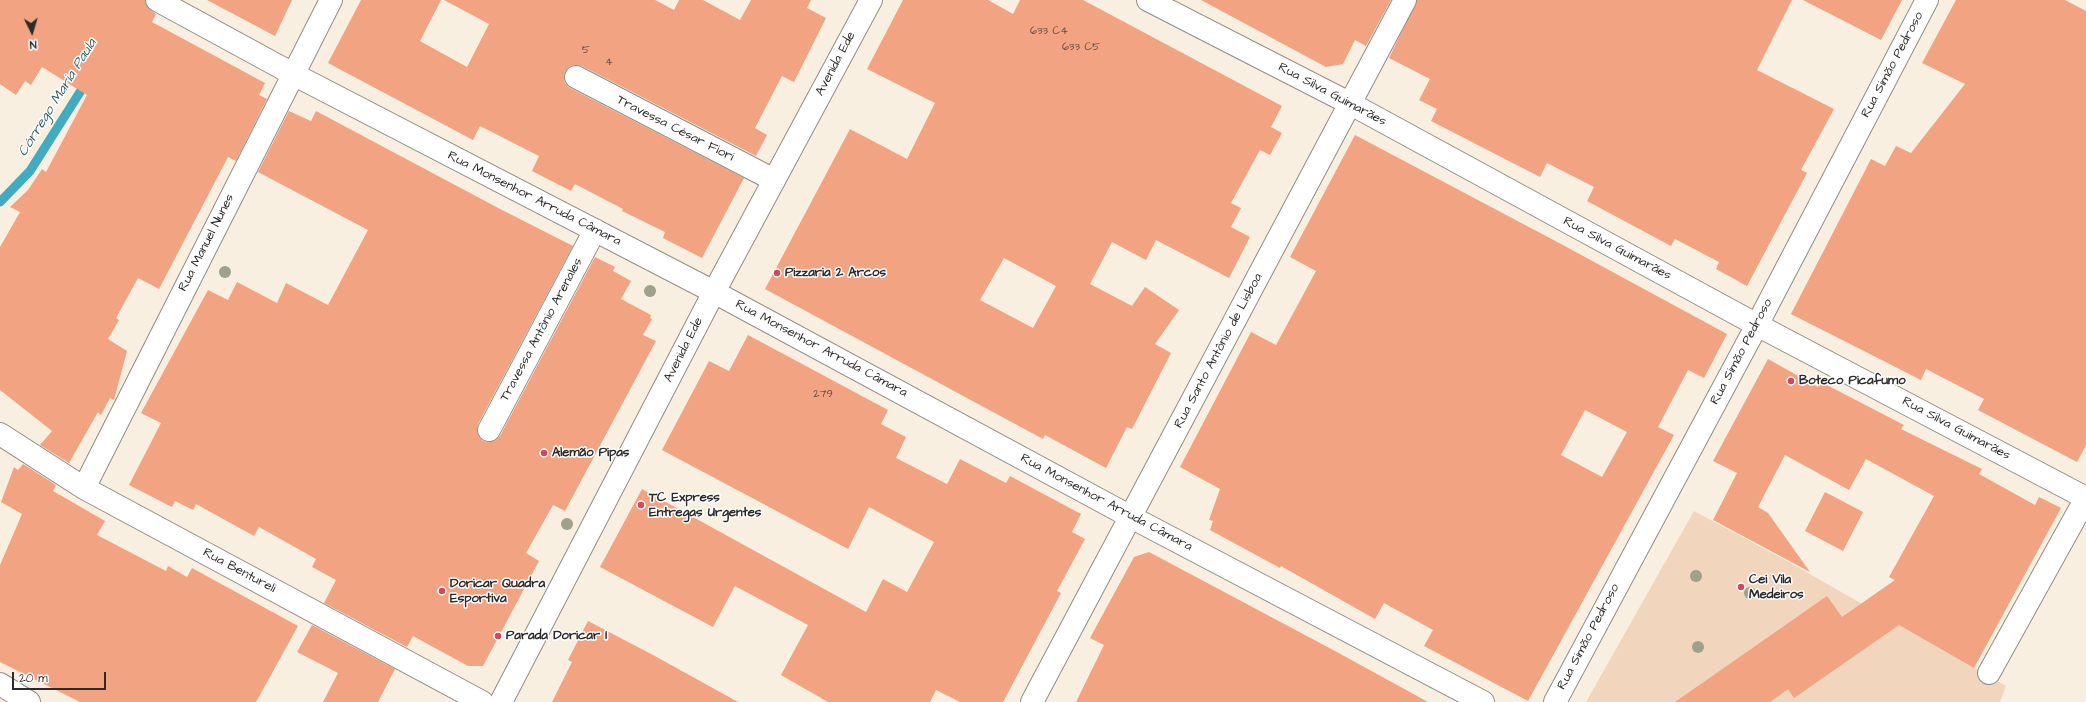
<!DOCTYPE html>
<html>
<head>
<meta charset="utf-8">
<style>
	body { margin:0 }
	#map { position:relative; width:2086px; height:702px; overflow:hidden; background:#f9efe0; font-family:"Architects Daughter",sans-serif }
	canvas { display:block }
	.north { position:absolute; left:12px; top:12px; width:40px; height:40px; -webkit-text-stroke:3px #fff; paint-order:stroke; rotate:175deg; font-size:11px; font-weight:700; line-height:16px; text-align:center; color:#2b2b2b }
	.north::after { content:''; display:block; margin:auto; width:14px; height:18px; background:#2b2b2b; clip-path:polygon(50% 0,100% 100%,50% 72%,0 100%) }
	.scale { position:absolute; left:12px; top:672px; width:94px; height:18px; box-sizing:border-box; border:2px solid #2b2b2b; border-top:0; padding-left:5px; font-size:12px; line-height:14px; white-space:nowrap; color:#2b2b2b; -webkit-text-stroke:3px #fff; paint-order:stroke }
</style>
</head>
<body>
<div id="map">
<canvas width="2086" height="702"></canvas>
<div class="north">N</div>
<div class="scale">20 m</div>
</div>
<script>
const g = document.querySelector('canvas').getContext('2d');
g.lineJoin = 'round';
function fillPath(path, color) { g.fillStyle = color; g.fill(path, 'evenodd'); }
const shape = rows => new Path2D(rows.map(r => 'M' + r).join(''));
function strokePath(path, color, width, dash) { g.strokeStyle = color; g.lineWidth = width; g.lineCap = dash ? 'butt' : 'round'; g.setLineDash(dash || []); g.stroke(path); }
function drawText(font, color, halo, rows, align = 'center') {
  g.font = font + ' "Architects Daughter",sans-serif'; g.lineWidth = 3; g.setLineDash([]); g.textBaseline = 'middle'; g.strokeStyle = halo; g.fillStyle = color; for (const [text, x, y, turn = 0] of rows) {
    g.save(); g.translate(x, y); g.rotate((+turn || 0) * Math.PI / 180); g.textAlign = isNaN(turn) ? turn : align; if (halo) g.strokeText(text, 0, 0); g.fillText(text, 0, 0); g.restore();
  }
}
const built = shape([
	[1694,511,1794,565,2006,686,2000,702,1586,702]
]);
const stream = shape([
	[0,202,30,171,87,81]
]);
const building = shape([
	[0,0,145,0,147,7,156,14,152,22,265,83,259,95,267,99,236,161,228,157,159,289,138,278,116,318,119,320,108,339,127,351,114,400,110,398,101,415,98,412,69,463,40,445,52,431,0,390,0,247,20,212,10,207,28,190,42,169,46,172,87,95,42,67,31,85,25,81,16,95,0,84],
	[207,0,292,0,275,36],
	[361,0,441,0,420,41,467,67,489,24,444,0,655,0,674,10,679,0,703,0,740,20,751,0,811,0,807,8,826,18,794,82,782,76,755,128,767,135,756,156,582,66,576,65,570,66,565,72,564,78,565,83,570,88,744,178,702,258,663,238,665,232,622,211,623,209,575,184,571,191,532,171,539,156,480,126,473,140,328,63],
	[903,0,988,0,1013,14,1020,0,1083,0,1282,106,1271,127,1282,133,1270,155,1260,150,1231,203,1241,208,1231,227,1250,237,1229,278,1156,240,1146,260,1112,242,1090,284,1132,306,1145,287,1179,310,1155,344,1171,353,1132,429,1127,427,1106,468,1045,435,1043,439,765,289,850,129,907,159,935,103,867,69],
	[1004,258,1056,286,1033,328,980,300],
	[1201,0,1391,0,1366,46,1355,40,1343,64,1326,67],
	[1417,0,1792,0,1757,70,1834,109,1801,170,1807,173,1747,286,1716,269,1719,262,1675,239,1671,246,1587,201,1594,187,1547,163,1540,177,1431,121,1437,109,1419,100,1430,79,1389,58],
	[1803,0,1902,0,1881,40],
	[1956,0,2065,0,2086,11,2086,445,2077,462,1978,410,1984,399,1926,369,1921,380,1791,314,1871,159,1885,166,1896,146,1911,153,1965,84,1922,63],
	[289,111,311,121,316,111,502,210,573,246,478,424,477,431,479,437,483,441,490,442,496,440,500,436,595,257,615,267,613,271,631,281,621,299,651,315,650,318,652,319,643,335,656,341,565,511,553,505,526,553,539,561,483,666,468,666,413,636,407,647,324,603,336,580,312,567,316,559,259,527,254,536,196,504,193,510,175,501,172,507,129,485,161,423,141,413,208,290,228,300,237,282,277,303,286,283,328,305,368,230,258,172],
	[1355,135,1561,244,1727,334,1704,378,1688,370,1658,427,1674,435,1528,701,1424,646,1433,630,1384,603,1375,619,1281,566,1280,568,1210,530,1213,521,1209,520,1220,489,1180,467,1251,332,1276,345,1316,271,1290,257],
	[1585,410,1627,432,1602,477,1561,455],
	[748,335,888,410,881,424,906,437,896,458,947,484,960,459,1006,483,1010,476,1081,514,1072,532,1085,539,1057,591,1061,593,1003,702,960,702,936,690,930,702,828,702,781,675,808,625,735,586,713,627,600,567,642,489,866,612,883,579,907,592,934,542,869,507,848,549,662,450,709,361,729,371],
	[1768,359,1818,387,1821,382,1904,425,1901,429,1982,469,1979,474,2035,505,2039,497,2061,508,1974,668,1899,625,1794,698,1788,689,1770,702,1675,702,1827,596,1842,617,1895,580,1889,577,1934,496,1866,459,1849,490,1785,455,1758,507,1768,513,1810,572,1713,520,1737,473,1713,461],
	[23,464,56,485,53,491,105,521,97,535,166,571,168,566,187,577,192,568,298,626,256,702,80,702,0,662,0,565,22,514,1,502,14,467,18,470],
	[1825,492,1863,512,1843,551,1805,531],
	[1149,552,1335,651,1428,702,1076,702,1104,645,1090,638,1134,557],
	[588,621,653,655,738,702,552,702,572,662,568,660],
	[312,625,395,669,378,702,323,702,338,673,297,652]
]);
const minor = shape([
	[157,0,293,74,714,292,1131,517,1483,702],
	[1148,0,1351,104,1757,325,2086,498],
	[576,77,774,180],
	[489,430,595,230],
	[0,434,84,488,482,702],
	[84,488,331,0],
	[1989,673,2086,498],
	[0,684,29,702],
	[1032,702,1405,0],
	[1555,702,1757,325,1927,0]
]);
const secondary = shape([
	[501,702,714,292,871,0]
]);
const trees = [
	[225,272],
	[650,291],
	[567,524],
	[1696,576],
	[1750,593],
	[1698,647]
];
const markers = [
	[777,273,4,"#d1495b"],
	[1791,381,4,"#d1495b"],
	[544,453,4,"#d1495b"],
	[641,505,4,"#d1495b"],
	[1741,587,4,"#d1495b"],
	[442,591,4,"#d1495b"],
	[498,636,4,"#d1495b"]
];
const numberNames = [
	["633 C4",1049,32],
	["633 C5",1081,48],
	["5",586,51],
	["4",609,63],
	["279",823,395]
];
const streetNames = [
	["Avenida Ede",836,64,-62],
	["Rua Simão Pedroso",1893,65,-62],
	["Rua Silva Guimarães",1332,95,28],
	["Travessa César Fiori",675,129,27],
	["Rua Monsenhor Arruda Câmara",534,199,27],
	["Rua Manuel Nunes",207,243,-63],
	["Rua Silva Guimarães",1617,249,28],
	["Travessa Antônio Arenales",542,330,-62],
	["Rua Monsenhor Arruda Câmara",821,349,28],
	["Avenida Ede",684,350,-63],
	["Rua Santo Antônio de Lisboa",1219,351,-62],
	["Rua Simão Pedroso",1742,352,-62],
	["Rua Silva Guimarães",1956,429,28],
	["Rua Monsenhor Arruda Câmara",1106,503,28],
	["Rua Bentureli",239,571,28],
	["Rua Simão Pedroso",1589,637,-62]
];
const poiNames = [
	["Pizzaria 2 Arcos",785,273],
	["Boteco Picafumo",1799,381],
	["Alemão Pipas",552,453],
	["TC Express",649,498],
	["Entregas Urgentes",649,513],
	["Cei Vila",1749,580],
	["Medeiros",1749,595],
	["Doricar Quadra",450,584],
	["Esportiva",450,599],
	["Parada Doricar I",506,636]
];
const waterNames = [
	["Córrego Maria Paula",58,98,-58]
];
fillPath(built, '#f2d5bd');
strokePath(stream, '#41acc0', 9);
fillPath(building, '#f1a382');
strokePath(minor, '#928d86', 24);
strokePath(secondary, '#928d86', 24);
strokePath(minor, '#fff', 22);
strokePath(secondary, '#fff', 22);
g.fillStyle = '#9fa18a';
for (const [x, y] of trees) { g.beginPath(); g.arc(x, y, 6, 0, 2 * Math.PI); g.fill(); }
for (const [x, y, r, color] of markers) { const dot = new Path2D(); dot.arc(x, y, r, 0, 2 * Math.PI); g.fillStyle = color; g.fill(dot); strokePath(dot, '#fff', 1.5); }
drawText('11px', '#5c4941', null, numberNames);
drawText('13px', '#2b2b2b', '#fff', streetNames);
drawText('bold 13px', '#2b2b2b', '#fff', poiNames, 'left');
drawText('italic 14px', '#345f67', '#fff', waterNames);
</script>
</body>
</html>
